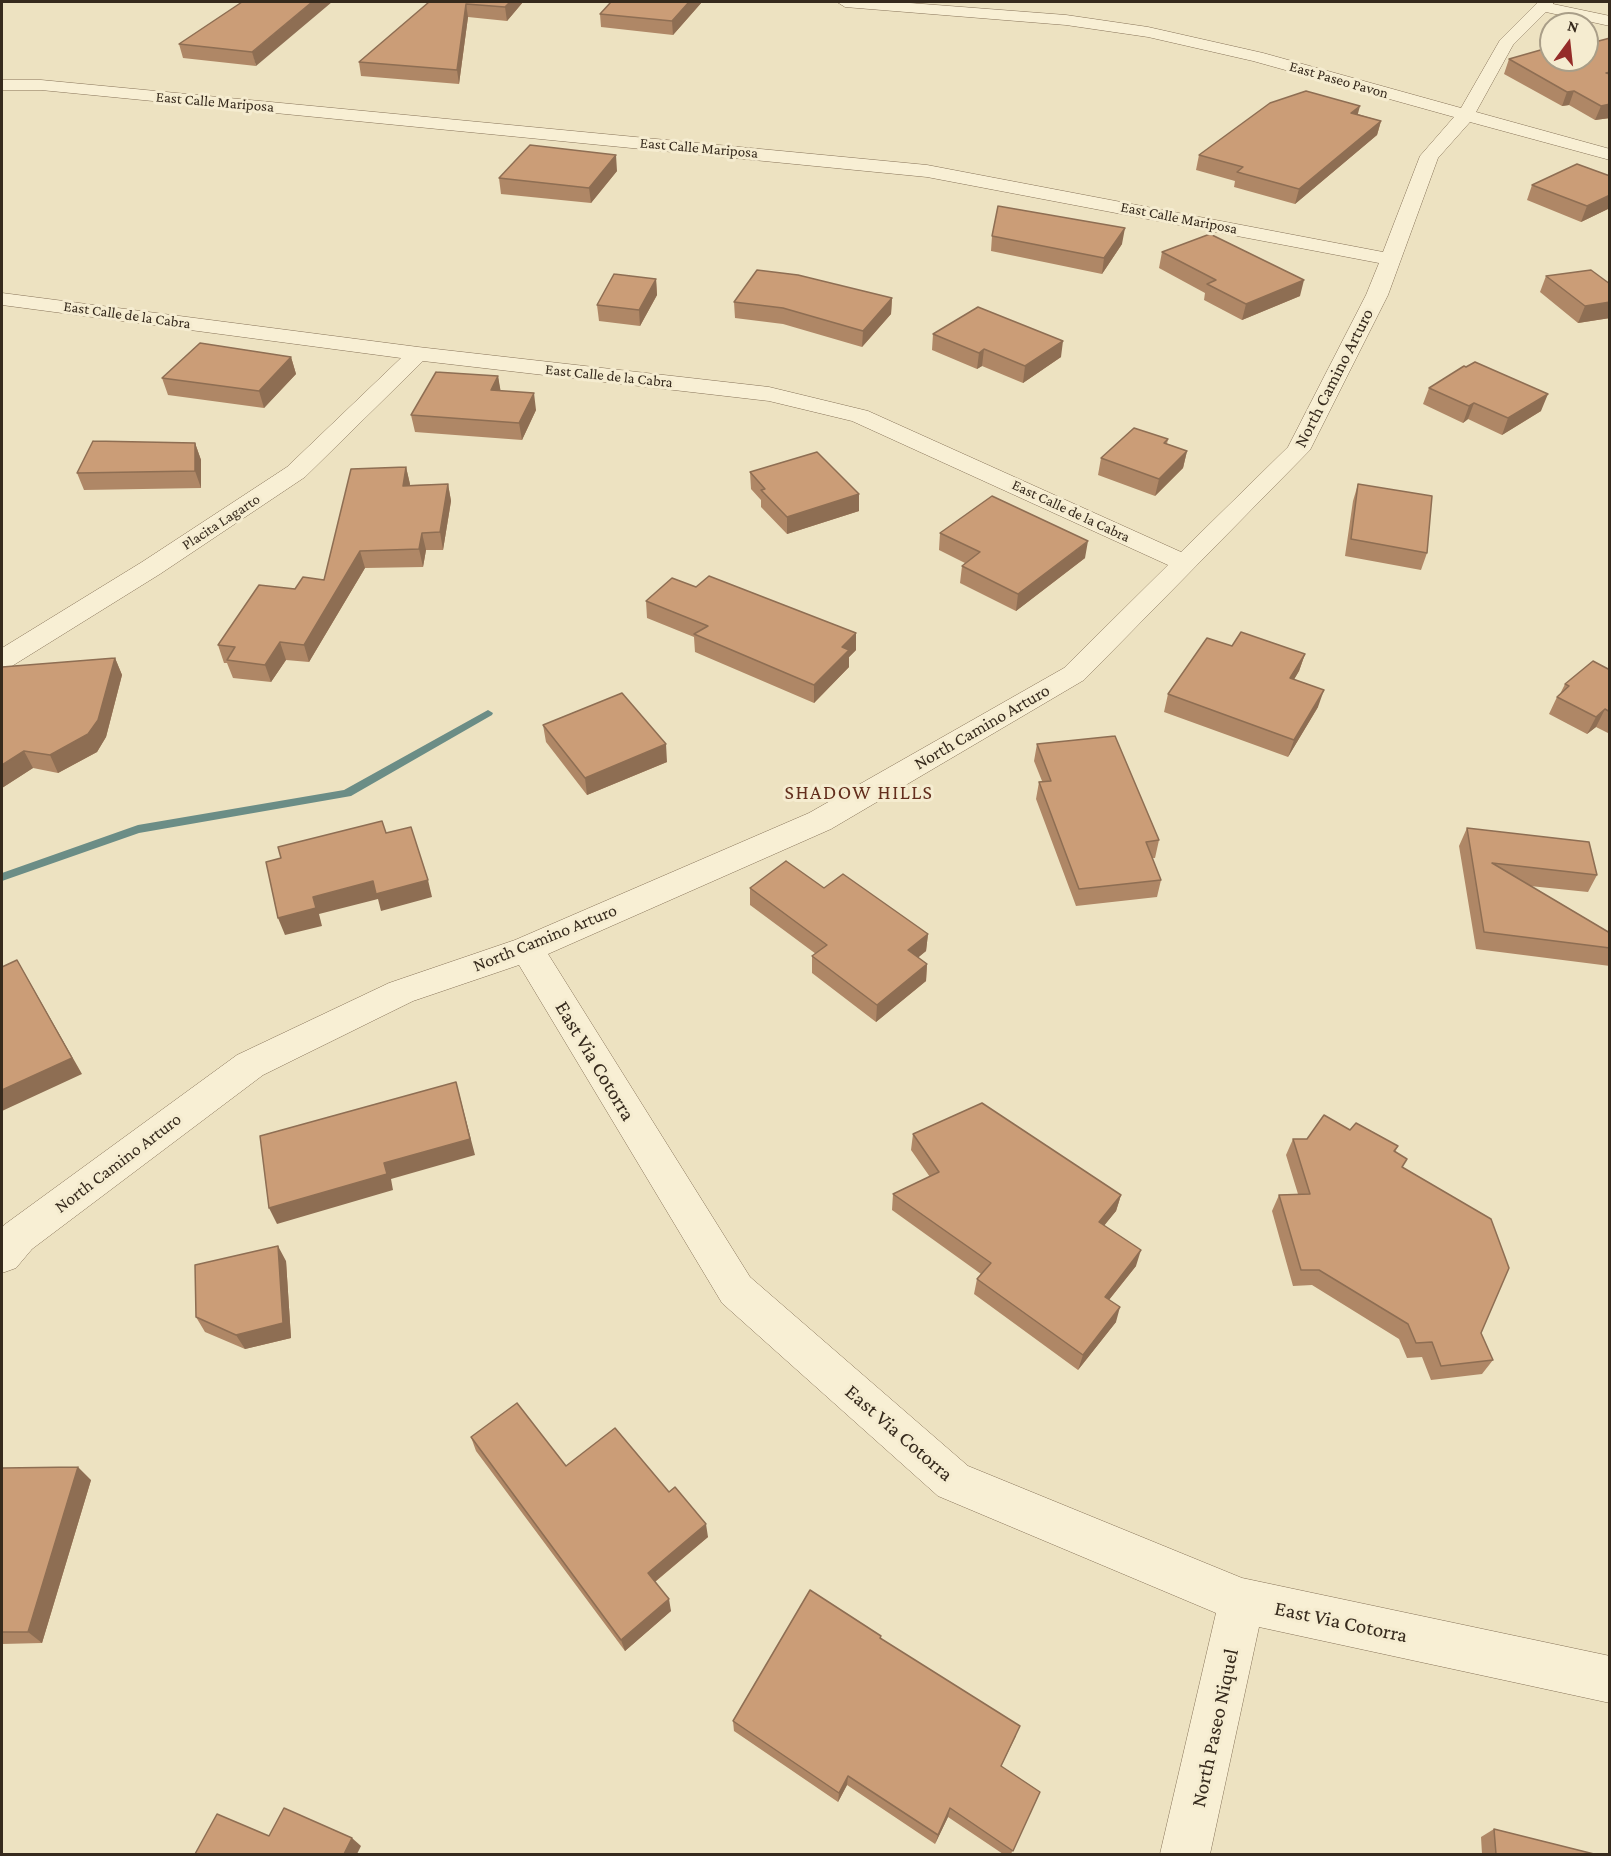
<!DOCTYPE html>
<html>
<head>
<meta charset="utf-8">
<style>
	body { margin:0 }
	#map { position:relative; width:1611px; height:1856px; overflow:hidden; background:#ede2c1; font-family:"Crimson Pro",serif }
	canvas { display:block }
	.frame { position:absolute; inset:0; border:3px solid #362a1d; pointer-events:none }
	.north { position:absolute; left:1539px; top:12px; width:60px; height:60px; box-sizing:border-box; background:#f5ecd0; border:2px solid #a99e88; border-radius:50%; rotate:15deg; font-size:16px; font-weight:700; line-height:24px; text-align:center; color:#362a1d }
	.north::after { content:''; display:block; margin:auto; width:21px; height:27px; background:#952c29; clip-path:polygon(50% 0,100% 100%,50% 72%,0 100%) }
</style>
</head>
<body>
<div id="map">
<canvas width="1611" height="1856"></canvas>
<div class="frame"></div>
<div class="north">N</div>
</div>
<script>
const g = document.querySelector('canvas').getContext('2d');
g.lineJoin = 'round';
const shape = rows => new Path2D(rows.map(r => 'M' + r).join(''));
function fillPath(path, color) { g.fillStyle = color; g.fill(path, 'evenodd'); }
function strokePath(path, color, width, dash) { g.strokeStyle = color; g.lineWidth = width; g.lineCap = dash ? 'butt' : 'round'; g.setLineDash(dash || []); g.stroke(path); }
function drawText(font, color, halo, rows, align = 'center') {
  g.font = font + ' "Crimson Pro",serif'; g.lineWidth = 6; g.setLineDash([]); g.textBaseline = 'middle'; g.strokeStyle = halo; g.fillStyle = color; for (const [text, x, y, turn = 0] of rows) {
    g.save(); g.translate(x, y); g.rotate((+turn || 0) * Math.PI / 180); g.textAlign = isNaN(turn) ? turn : align; if (halo) g.strokeText(text, 0, 0); g.fillText(text, 0, 0); g.restore();
  }
}
const stream = shape([
	[488,710,493,713,492,715,351,796,139,833,2,881,2,873,138,825,344,790,488,710]
]);
const street = shape([
	[837,2,897,2,1066,15,1148,27,1263,53,1461,108,1500,40,1538,2,1553,2,1553,4,1610,16,1610,26,1546,12,1513,45,1476,112,1610,149,1610,160,1470,122,1438,158,1388,295,1310,450,1084,680,831,829,548,954,750,1277,968,1466,1242,1578,1610,1656,1610,1703,1259,1627,1210,1854,1160,1854,1216,1613,938,1496,722,1303,519,965,413,1001,263,1075,32,1249,16,1268,2,1273,2,1228,4,1225,237,1055,389,983,515,940,809,813,1064,668,1168,565,852,421,769,401,423,361,305,477,160,574,12,666,2,669,2,648,142,562,287,467,401,358,2,305,2,293,418,347,769,387,868,411,1181,552,1288,447,1366,295,1379,263,927,177,41,90,2,90,2,80,41,80,927,165,1383,252,1420,156,1454,117,1253,61,1148,37,1066,25,845,7,837,2]
]);
const wall = shape([
	[242,2,256,66,183,58,179,44],
	[429,2,523,2,507,21,468,17,459,84,361,76,359,62],
	[611,2,702,2,673,35,601,27,600,14],
	[1509,59,1587,60,1610,118,1595,120,1569,105,1562,106,1504,74],
	[1358,114,1381,121,1377,135,1295,204,1234,187,1235,181,1196,170,1199,155],
	[617,171,591,203,501,194,499,178],
	[1610,176,1610,208,1581,222,1527,200,1532,185],
	[992,236,1122,244,1102,274,991,251],
	[1162,252,1300,296,1242,320,1204,300,1205,293,1159,268],
	[1546,276,1610,284,1610,318,1578,323,1540,292],
	[656,279,657,295,640,326,599,321,597,305],
	[892,298,891,314,862,347,783,324,735,318,734,302],
	[933,334,1061,357,1023,383,982,366,977,369,932,350],
	[291,357,296,374,264,408,168,395,162,378],
	[498,376,500,391,536,410,522,440,415,432,411,415],
	[1429,388,1541,411,1502,435,1468,419,1463,423,1423,404],
	[1168,439,1167,444,1187,451,1183,468,1155,496,1098,475,1101,458],
	[195,443,201,460,201,488,84,490,77,473],
	[406,467,410,485,448,484,451,501,443,550,426,550,423,567,365,568,309,662,286,660,271,682,233,678,227,663,224,663,218,645,324,580],
	[750,472,859,494,859,511,787,534,761,507,761,500,751,489],
	[1358,484,1427,553,1421,570,1345,556,1353,501],
	[940,533,1085,558,1016,611,960,583,962,566,965,563,939,550],
	[696,587,856,633,856,650,849,657,849,667,814,703,695,652,694,637,647,618,646,601],
	[1232,646,1305,654,1299,671,1294,679,1318,707,1288,757,1164,712,1168,694],
	[115,658,122,675,106,737,97,752,58,773,33,768,2,788,2,667],
	[1610,670,1610,734,1596,727,1587,734,1549,714,1557,697,1560,694,1565,684],
	[543,725,667,762,587,795,546,742],
	[1037,744,1159,840,1155,858,1152,858,1161,880,1157,897,1076,906,1036,799,1039,782,1042,781,1034,761],
	[1467,828,1597,875,1588,892,1530,886,1610,933,1610,966,1476,949,1459,846],
	[750,888,824,888,928,934,926,951,918,957,927,964,926,981,876,1022,812,973,812,956,816,954,750,905],
	[1350,1130,1398,1146,1395,1152,1402,1167,1493,1360,1482,1374,1431,1380,1422,1357,1407,1358,1399,1339,1312,1285,1293,1286,1272,1211,1279,1195,1298,1194,1286,1155,1293,1139,1307,1139],
	[913,1134,1121,1195,1116,1211,1104,1225,1136,1266,1109,1300,1116,1322,1078,1370,974,1294,977,1279,981,1274,892,1210,893,1194,930,1177,911,1150],
	[286,1261,291,1338,245,1349,205,1332,196,1317],
	[471,1437,566,1466,669,1492,708,1537,655,1582,671,1611,625,1651,476,1451],
	[2,1468,91,1480,42,1643,2,1644],
	[881,1636,881,1639,1016,1736,1001,1766,1040,1792,1011,1854,1003,1854,948,1817,935,1844,847,1785,838,1802,734,1731,733,1721],
	[1494,1829,1594,1854,1482,1854,1481,1837]
]);
const shadedWall = shape([
	[312,2,332,2,256,66,252,52],
	[510,2,523,2,507,21,505,7],
	[689,2,702,2,673,35,672,21],
	[466,4,468,17,459,84,457,70],
	[1574,91,1569,105,1562,106,1567,92],
	[1610,104,1610,118,1595,120,1601,106],
	[1360,106,1356,121,1351,113],
	[1381,121,1377,135,1295,204,1299,189],
	[616,155,617,171,591,203,589,188],
	[1610,195,1610,208,1581,222,1587,206],
	[1125,228,1122,244,1102,274,1104,258],
	[656,279,657,295,640,326,639,310],
	[1304,280,1300,296,1242,320,1246,304],
	[892,298,891,314,862,347,863,331],
	[1610,302,1610,318,1578,323,1585,306],
	[1063,341,1061,357,1023,383,1025,366],
	[984,349,982,366,977,369,979,353],
	[291,357,296,374,264,408,259,391],
	[498,376,501,393,491,390],
	[534,393,536,410,522,440,519,423],
	[1548,394,1541,411,1502,435,1508,418],
	[1474,403,1468,419,1463,423,1469,406],
	[195,443,201,460,201,488,195,471],
	[1187,451,1183,468,1155,496,1159,479],
	[406,467,410,484,406,503,403,486],
	[448,484,451,501,443,550,440,532],
	[859,494,859,511,787,534,787,517],
	[422,533,426,550,423,567,419,549],
	[1088,541,1085,558,1016,611,1018,594],
	[360,551,365,568,309,662,304,645],
	[856,633,856,650,849,657,849,667,814,703,814,685,842,647],
	[280,642,286,660,271,682,265,665],
	[1305,654,1299,671,1285,695,1290,678],
	[115,658,122,675,106,737,97,752,58,773,50,755],
	[1324,690,1318,707,1288,757,1294,740],
	[1605,709,1596,727,1587,734,1596,717],
	[666,744,667,762,587,795,585,778],
	[24,751,33,768,2,788,2,765],
	[428,880,432,897,381,911,378,899,319,914,322,926,285,935,278,918,313,897,373,881],
	[928,934,926,951,907,967,908,950],
	[17,960,82,1074,2,1111,2,1090],
	[927,964,926,981,876,1022,877,1005],
	[456,1082,475,1155,391,1179,393,1190,277,1224,269,1208,384,1163],
	[1121,1195,1116,1211,1095,1237,1099,1222],
	[278,1246,286,1261,291,1338,245,1349,236,1335],
	[1141,1250,1136,1266,1100,1311,1105,1297],
	[1120,1307,1116,1322,1078,1370,1083,1355],
	[78,1467,91,1480,42,1643,28,1632],
	[706,1524,708,1537,651,1585,648,1573],
	[669,1599,671,1611,625,1651,621,1640],
	[848,1776,847,1785,838,1802,839,1793],
	[950,1808,948,1817,935,1844,938,1835],
	[352,1838,361,1846,357,1854,344,1854]
]);
const building = shape([
	[242,2,312,2,252,52,179,44,242,2],
	[429,2,510,2,505,7,466,4,457,70,359,62,429,2],
	[611,2,689,2,672,21,600,14,611,2],
	[1610,38,1610,72,1606,73,1610,74,1610,104,1601,106,1574,91,1567,92,1509,59,1551,47,1551,60,1587,60,1587,42,1591,43,1610,38],
	[1306,91,1360,106,1351,113,1381,121,1299,189,1237,172,1243,167,1199,155,1270,103,1306,91],
	[530,145,616,155,589,188,499,178,530,145],
	[1577,164,1610,176,1610,195,1587,206,1532,185,1577,164],
	[998,206,1125,228,1104,258,992,236,998,206],
	[1210,234,1304,280,1246,304,1207,284,1216,280,1162,252,1210,234],
	[757,270,798,275,892,298,863,331,783,308,734,302,757,270],
	[1591,270,1610,284,1610,302,1585,306,1546,276,1591,270],
	[614,274,656,279,639,310,597,305,614,274],
	[978,307,1063,341,1025,366,984,349,979,353,933,334,978,307],
	[200,343,291,357,259,391,162,378,200,343],
	[1475,362,1548,394,1508,418,1474,403,1469,406,1429,388,1464,366,1466,367,1475,362],
	[436,372,498,376,491,390,534,393,519,423,411,415,436,372],
	[1134,428,1168,439,1164,443,1187,451,1159,479,1101,458,1134,428],
	[93,441,195,443,195,471,77,473,93,441],
	[817,452,859,494,787,517,761,490,765,489,750,472,817,452],
	[406,467,403,486,448,484,440,532,422,533,419,549,360,551,304,645,280,642,265,665,227,660,235,647,218,645,259,585,295,589,303,577,324,580,351,469,406,467],
	[1358,484,1432,496,1427,553,1351,539,1358,484],
	[992,496,1088,541,1018,594,962,566,980,552,940,533,992,496],
	[709,576,856,633,842,647,849,650,814,685,694,634,708,626,646,601,672,578,696,587,709,576],
	[1241,632,1305,654,1290,678,1324,690,1294,740,1168,694,1207,638,1232,646,1241,632],
	[115,658,98,720,88,734,50,755,24,751,2,765,2,667,115,658],
	[1593,661,1610,670,1610,712,1605,709,1596,717,1557,697,1569,686,1565,684,1593,661],
	[622,693,666,744,585,778,543,725,622,693],
	[1115,736,1159,840,1146,842,1161,880,1079,889,1039,782,1051,781,1037,744,1115,736],
	[382,821,386,833,411,827,428,880,376,894,373,881,313,897,316,908,278,918,266,862,281,858,278,847,382,821],
	[1467,828,1589,842,1597,875,1492,863,1610,933,1610,948,1484,932,1467,828],
	[786,861,824,888,843,874,928,934,908,950,927,964,877,1005,812,956,827,945,750,888,786,861],
	[17,960,72,1058,2,1090,2,967,17,960],
	[456,1082,470,1139,384,1163,387,1174,269,1208,260,1136,456,1082],
	[982,1103,1121,1195,1099,1222,1141,1250,1105,1297,1120,1307,1083,1355,977,1279,991,1263,893,1194,939,1172,913,1134,982,1103],
	[1324,1115,1350,1130,1356,1123,1398,1146,1394,1151,1407,1159,1402,1167,1491,1219,1509,1268,1481,1333,1493,1360,1441,1366,1432,1342,1416,1343,1408,1324,1319,1270,1301,1270,1279,1195,1310,1194,1293,1139,1307,1139,1324,1115],
	[278,1246,283,1323,236,1335,196,1317,195,1265,278,1246],
	[517,1403,566,1466,615,1428,669,1492,675,1487,706,1524,648,1573,669,1599,621,1640,471,1437,517,1403],
	[78,1467,28,1632,2,1632,2,1468,78,1467],
	[810,1590,881,1636,880,1638,1020,1726,1001,1766,1040,1792,1013,1851,950,1808,938,1835,848,1776,839,1793,733,1721,810,1590],
	[284,1808,352,1838,344,1854,195,1854,217,1814,269,1836,284,1808],
	[1494,1829,1594,1854,1496,1854,1494,1829]
]);
const farStreetnames = [
	["East Paseo Pavon",1339,80,16],
	["East Calle Mariposa",215,102,5],
	["East Calle Mariposa",699,148,5],
	["East Calle Mariposa",1179,218,11],
	["East Calle de la Cabra",127,315,8],
	["East Calle de la Cabra",609,376,6],
	["East Calle de la Cabra",1071,511,25],
	["Placita Lagarto",221,522,-33]
];
const streetNames = [
	["North Camino Arturo",1334,378,-63],
	["North Camino Arturo",982,727,-30],
	["North Camino Arturo",545,938,-22],
	["North Camino Arturo",118,1163,-37]
];
const neighbourhoodNames = [
	["SHADOW HILLS",859,793]
];
const nearStreetnames = [
	["East Via Cotorra",595,1061,59],
	["East Via Cotorra",899,1433,41],
	["East Via Cotorra",1341,1622,12],
	["North Paseo Niquel",1215,1728,-78]
];
fillPath(stream, '#6b8d86');
strokePath(street, '#877359', 1);
fillPath(street, '#f8efd4');
fillPath(wall, '#af8766');
fillPath(shadedWall, '#8e6e53');
fillPath(building, '#cb9d77');
strokePath(building, '#8e6e53', 1.5);
drawText('15px', '#362a1d', '#f5ecd0', farStreetnames);
drawText('18px', '#362a1d', '#f5ecd0', streetNames);
g.letterSpacing = '1.5px';
drawText('20px', '#632e1d', '#f5ecd0', neighbourhoodNames);
g.letterSpacing = '0px';
drawText('21px', '#362a1d', '#f5ecd0', nearStreetnames);
</script>
</body>
</html>
